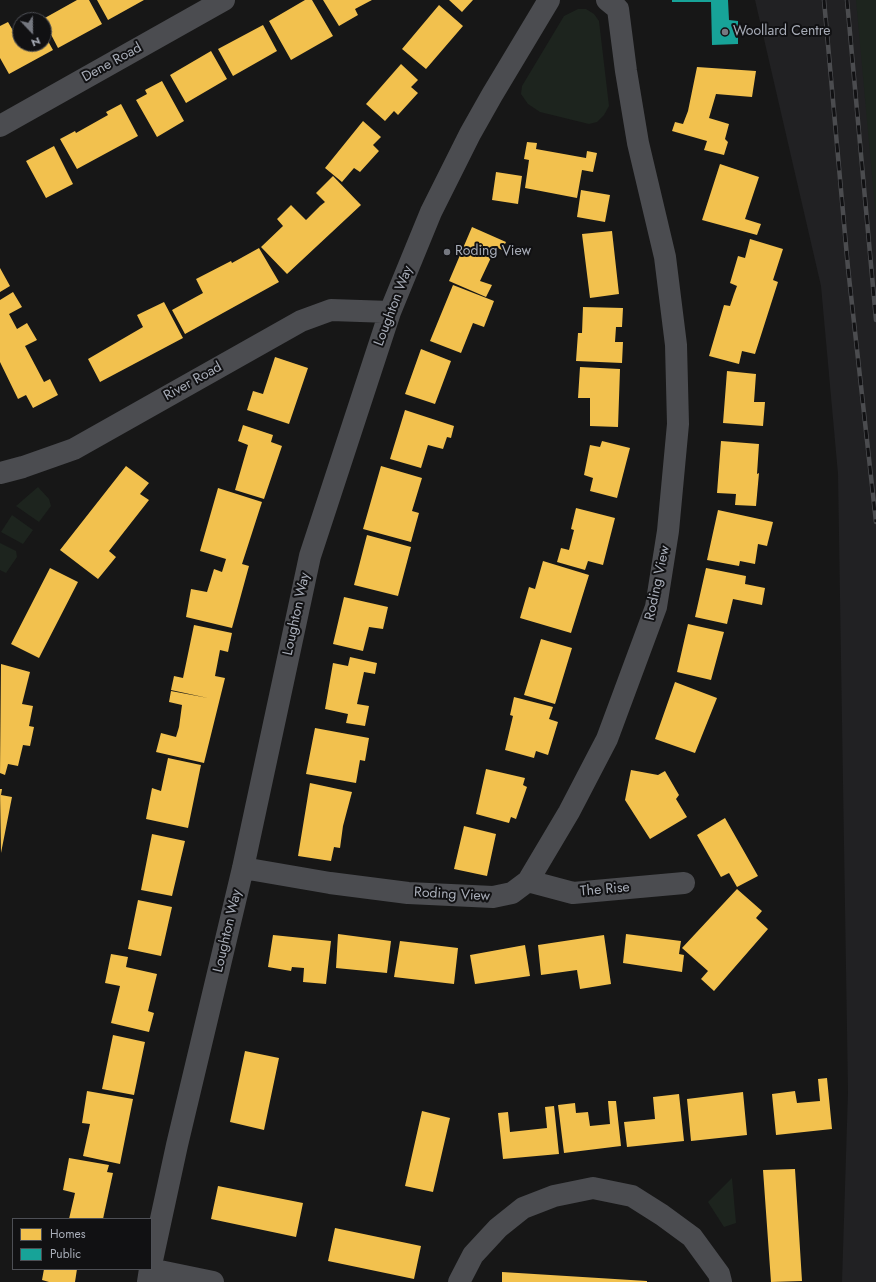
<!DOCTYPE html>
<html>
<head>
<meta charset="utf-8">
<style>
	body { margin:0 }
	#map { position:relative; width:876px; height:1282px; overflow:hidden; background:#171717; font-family:Jost,sans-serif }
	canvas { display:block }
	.legend { position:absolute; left:12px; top:1218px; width:140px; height:52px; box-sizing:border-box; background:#111113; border:1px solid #4d4f55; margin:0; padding:5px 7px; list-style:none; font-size:12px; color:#a8adb8 }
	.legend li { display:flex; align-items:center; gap:8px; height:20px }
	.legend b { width:20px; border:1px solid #4d4f55 }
	.north { position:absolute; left:12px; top:12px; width:40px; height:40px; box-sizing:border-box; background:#111113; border:1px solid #4d4f55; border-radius:50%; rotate:158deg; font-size:11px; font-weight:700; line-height:16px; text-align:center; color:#a8adb8 }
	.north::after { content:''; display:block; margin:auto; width:14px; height:18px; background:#757880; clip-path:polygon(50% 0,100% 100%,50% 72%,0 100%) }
</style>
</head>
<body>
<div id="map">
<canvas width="876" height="1282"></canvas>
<ul class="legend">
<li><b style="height:11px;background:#f2c14e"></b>Homes</li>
<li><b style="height:11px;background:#17a398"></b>Public</li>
</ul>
<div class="north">N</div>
</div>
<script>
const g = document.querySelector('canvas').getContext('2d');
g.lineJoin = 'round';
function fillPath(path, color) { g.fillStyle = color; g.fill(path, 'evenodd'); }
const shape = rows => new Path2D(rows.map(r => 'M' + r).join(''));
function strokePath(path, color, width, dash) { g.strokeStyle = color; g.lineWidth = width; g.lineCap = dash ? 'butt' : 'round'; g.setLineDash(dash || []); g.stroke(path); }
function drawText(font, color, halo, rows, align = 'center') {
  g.font = font + ' Jost,sans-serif'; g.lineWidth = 4; g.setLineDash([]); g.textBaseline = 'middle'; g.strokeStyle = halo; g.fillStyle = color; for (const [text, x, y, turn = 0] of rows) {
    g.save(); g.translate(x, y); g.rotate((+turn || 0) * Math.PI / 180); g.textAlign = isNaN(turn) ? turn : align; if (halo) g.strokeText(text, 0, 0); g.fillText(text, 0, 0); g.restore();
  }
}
const built = shape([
	[755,0,876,0,876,1282,842,1282,848,1092,838,474,821,286]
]);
const green = shape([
	[856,0,876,0,876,219],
	[578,9,586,9,594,14,599,21,609,106,604,115,597,122,589,124,540,112,528,104,521,94,522,86,564,16],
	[38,487,49,499,51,506,39,522,16,506],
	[12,515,33,530,23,544,1,532],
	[0,543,16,551,17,557,6,573,0,570],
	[732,1178,736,1223,724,1227,708,1202]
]);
const homes = shape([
	[77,0,89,0,102,24,58,48,43,19],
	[97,0,144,0,108,20],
	[305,0,312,0,333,36,291,60,269,21],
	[323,0,372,0,355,9,358,15,339,26],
	[449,0,473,0,462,12],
	[439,5,463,26,426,69,402,49],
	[8,22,15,34,20,31,20,44,44,44,44,34,53,50,9,74,0,58,0,26],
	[263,25,277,51,233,76,218,49],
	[211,51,227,79,186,103,170,75],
	[401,64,418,80,411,87,418,93,398,115,394,111,385,121,366,104],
	[697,67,756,71,752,97,716,94,709,118,729,124,725,139,728,142,724,155,704,150,707,141,672,131,675,122,683,124,688,111],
	[162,81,184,121,157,137,136,100,147,94,145,90],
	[121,104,138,136,77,169,60,139,75,131,76,133,108,115,106,112],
	[363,121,381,137,373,145,379,151,360,172,354,168,342,182,325,168],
	[527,142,537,143,536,149,586,158,587,151,597,153,593,172,582,170,577,198,525,188,529,160,524,159],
	[54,146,73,184,46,198,26,161],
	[720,164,759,177,745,219,761,224,757,235,702,220],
	[496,172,522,176,518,204,492,200],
	[333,176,361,205,287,274,261,247,283,226,277,219,291,205,306,220,320,206,325,202,316,193],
	[581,190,610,195,605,222,577,217],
	[472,227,506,242,502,250,496,247,480,281,492,285,486,297,449,281],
	[612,231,619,294,590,298,582,234],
	[750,239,783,249,773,280,778,282,755,354,742,351,739,364,709,356,724,305,730,306,734,294,737,286,730,283,738,256,745,258],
	[259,248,279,282,185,334,172,310,203,293,196,279,231,261,232,263],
	[0,268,10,286,0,292],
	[453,285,494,301,484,327,473,323,461,353,430,341],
	[13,292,22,307,9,314,17,329,27,323,37,340,25,346,44,382,50,379,58,395,33,408,26,395,18,399,0,362,0,300],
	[164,302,183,338,100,382,88,359,143,327,137,315],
	[583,307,623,308,622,327,616,327,615,342,623,342,622,363,576,361,578,333,582,333],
	[421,349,451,361,435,404,405,394],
	[275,357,308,368,289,424,247,410,253,391,263,394],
	[580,367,620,369,618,427,590,426,590,398,578,398],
	[727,371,756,374,754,402,765,402,763,426,723,423],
	[405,410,454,426,451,438,447,437,443,449,428,445,421,468,390,459],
	[243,425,273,435,271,442,282,446,264,499,235,490,248,445,238,441],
	[602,441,630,448,617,498,590,491,593,478,584,475,590,445,600,447],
	[721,441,759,444,757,474,759,473,756,506,735,505,736,494,717,493],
	[126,466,149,483,140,494,149,500,109,551,116,557,98,579,60,550],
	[381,466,422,478,412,511,419,513,411,542,363,529],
	[218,488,262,502,242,564,249,566,232,628,186,617,191,589,207,592,214,569,222,572,226,559,200,551],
	[576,508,615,518,603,565,588,561,585,570,557,562,561,548,569,550,574,530,571,529],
	[718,510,773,522,767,546,758,544,755,564,740,561,739,566,707,560],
	[367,535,411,547,398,596,354,585],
	[543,561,589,575,571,633,520,618,529,587,535,589],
	[50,568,78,582,39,658,11,644],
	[706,568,746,576,745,584,765,588,762,605,733,599,727,624,695,617],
	[344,597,388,607,383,629,369,627,363,651,333,644],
	[688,624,724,632,711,680,677,672],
	[194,625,232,633,228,652,220,650,215,676,225,678,204,763,156,752,161,733,176,737,179,727,182,705,169,702,171,691,208,698,171,690,174,676,183,678],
	[541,639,572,648,555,704,524,695],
	[350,657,377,663,375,674,364,672,357,704,369,706,365,726,346,723,348,714,325,709,333,663,348,666],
	[1,664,30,672,22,704,33,706,29,726,34,727,30,746,23,745,18,766,8,764,5,775,0,773],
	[675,682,717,698,695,753,655,739],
	[514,697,553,707,549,719,558,722,548,755,536,751,534,758,505,750,513,716,510,715],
	[315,728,369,738,365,761,360,760,356,783,306,774],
	[168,758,201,765,188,828,146,819,152,788,161,791],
	[486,769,525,778,523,785,527,787,516,819,511,817,509,823,476,814],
	[631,770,658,775,665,771,679,795,676,799,687,817,650,839,625,800],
	[310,783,352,792,343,826,340,848,334,847,331,861,298,856],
	[0,789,2,789,1,795,12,797,1,853],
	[725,818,758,876,737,887,729,873,721,877,697,835],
	[464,826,496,834,487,876,454,869],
	[152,834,185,841,172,896,141,890],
	[737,889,762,911,756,918,768,929,714,991,701,979,708,971,682,948],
	[138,900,172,907,161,956,128,949],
	[338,934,391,941,387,973,336,968],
	[626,934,681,941,679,954,684,955,682,972,623,963],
	[273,935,331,941,326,984,303,982,304,968,292,967,291,971,268,967],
	[604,935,611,984,580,989,577,970,541,975,538,945],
	[400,941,458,948,454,984,394,977],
	[525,945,530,976,475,984,470,955],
	[111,954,128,957,126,967,157,974,148,1011,154,1013,149,1032,111,1023,120,986,105,983],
	[113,1035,145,1042,134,1095,102,1089],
	[245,1051,279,1058,264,1130,230,1122],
	[827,1078,832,1129,776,1135,772,1094,795,1091,797,1103,820,1101,818,1079],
	[87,1091,133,1099,120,1164,83,1156,90,1124,82,1123],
	[743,1092,747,1135,691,1141,687,1099],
	[679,1094,684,1141,627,1147,624,1122,655,1119,653,1097],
	[608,1101,616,1101,621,1146,564,1153,558,1105,575,1103,576,1113,588,1112,590,1126,610,1124],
	[554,1106,559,1154,503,1159,498,1113,508,1112,510,1132,547,1128,545,1107],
	[422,1111,450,1118,433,1192,405,1186],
	[69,1158,109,1165,107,1172,113,1173,103,1219,69,1219,75,1193,63,1190],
	[795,1169,802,1281,771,1282,763,1170],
	[218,1186,303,1203,296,1237,211,1219],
	[335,1228,421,1246,414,1279,328,1261],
	[44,1269,77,1269,75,1282,49,1282,42,1280],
	[502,1272,647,1281,647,1282,502,1282]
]);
const public = shape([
	[672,0,728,0,729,20,738,21,738,44,712,45,711,2,672,2]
]);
const minor = shape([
	[0,126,224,0],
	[0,473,23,467,74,449,301,321,331,310,390,312],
	[243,868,330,883,408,893,493,897,512,893,528,881,569,812,607,739,656,607,668,531,678,424,676,345,665,257,638,143,626,71,618,9,607,0],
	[528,881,573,893,684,883],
	[151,1265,177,1145,243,868,310,556,390,312,431,212,470,134,492,95,549,0],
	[148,1282,150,1269,213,1282],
	[459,1282,473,1255,498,1228,523,1208,554,1196,593,1188,632,1196,662,1215,692,1237,719,1274,721,1282]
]);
const rail = shape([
	[824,0,848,268,876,522],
	[847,0,876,320]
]);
const markers = [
	[725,32,4,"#757880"],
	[447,252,4,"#757880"]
];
const poiNames = [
	["Woollard Centre",733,32],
	["Roding View",455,252]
];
const streetNames = [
	["Dene Road",112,63,-29],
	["Loughton Way",394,306,-69],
	["River Road",193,382,-29],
	["Roding View",658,583,-78],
	["Loughton Way",297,614,-78],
	["The Rise",605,890,-5],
	["Roding View",452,895,3],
	["Loughton Way",228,931,-77]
];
fillPath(built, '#212123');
fillPath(green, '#1d241e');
fillPath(homes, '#f2c14e');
fillPath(public, '#17a398');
strokePath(minor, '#4b4c50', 22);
strokePath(rail, '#4b4c4f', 4.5);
strokePath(rail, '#111113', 3, [9]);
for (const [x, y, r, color] of markers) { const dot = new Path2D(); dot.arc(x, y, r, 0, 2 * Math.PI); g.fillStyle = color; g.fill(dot); strokePath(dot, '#111113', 1.5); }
drawText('14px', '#a8adb8', '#111113', poiNames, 'left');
drawText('14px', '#a8adb8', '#111113', streetNames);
</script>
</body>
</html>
